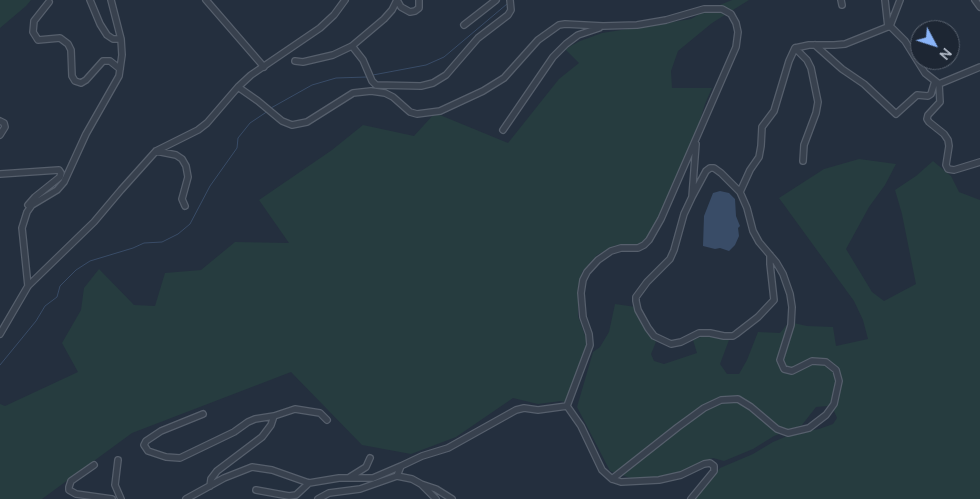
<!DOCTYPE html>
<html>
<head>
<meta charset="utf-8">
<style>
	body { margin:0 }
	#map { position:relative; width:980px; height:499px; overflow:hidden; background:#242f3e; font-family:Manrope,sans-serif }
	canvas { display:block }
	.north { position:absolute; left:910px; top:20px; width:50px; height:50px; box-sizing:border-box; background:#1d2633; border:1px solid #59626f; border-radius:50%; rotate:130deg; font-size:14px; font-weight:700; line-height:20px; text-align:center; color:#b4bcc9 }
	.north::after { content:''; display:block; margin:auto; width:18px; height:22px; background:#8ab4f8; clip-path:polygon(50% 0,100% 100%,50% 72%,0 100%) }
</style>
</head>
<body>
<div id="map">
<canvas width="980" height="499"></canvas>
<div class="north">N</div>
</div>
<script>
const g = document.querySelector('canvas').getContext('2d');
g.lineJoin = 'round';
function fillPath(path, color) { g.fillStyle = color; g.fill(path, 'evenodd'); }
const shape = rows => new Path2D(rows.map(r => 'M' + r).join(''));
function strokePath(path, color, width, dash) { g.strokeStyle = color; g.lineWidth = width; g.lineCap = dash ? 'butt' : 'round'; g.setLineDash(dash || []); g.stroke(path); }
const green = shape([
	[0,0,31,0,26,6,0,28],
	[732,0,749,0,712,23,678,51,671,71,672,88,712,88,705,104,696,133,649,238,640,245,616,245,597,255,582,272,578,294,578,316,586,338,587,352,567,403,561,401,538,404,513,398,456,437,411,454,362,445,291,372,132,433,42,499,0,499,0,404,5,406,78,372,62,343,81,310,84,288,99,269,134,305,155,306,165,273,201,270,235,242,289,243,259,200,332,150,363,125,414,136,435,113,508,143,559,79,579,63,565,49,580,41,602,33,691,19,705,11],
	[859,159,896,164,885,185,869,207,846,249,872,292,884,301,916,284,902,214,895,190,916,176,933,161,951,176,959,192,980,200,980,499,696,499,707,482,720,468,753,454,773,442,792,434,819,429,833,424,837,418,834,411,828,406,816,407,802,425,774,436,753,449,724,461,713,458,702,462,681,473,669,476,633,479,610,471,577,407,593,352,600,347,609,332,615,304,636,307,642,325,656,342,651,354,654,361,664,364,697,353,693,340,701,337,714,336,729,340,720,364,727,374,739,374,747,360,758,332,780,333,789,322,807,326,833,327,836,346,868,339,863,320,854,301,779,198,824,169]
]);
const water = shape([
	[720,191,729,193,735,199,736,216,740,226,738,228,739,236,735,245,729,251,720,248,715,249,703,246,704,216,713,193]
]);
const stream = shape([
	[373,75,426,65,444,57,507,4],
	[271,108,312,85,336,78,367,77],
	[0,365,36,321,45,306,57,297,60,286,76,270,90,261,133,248,144,243,162,242,178,234,190,224,210,186,237,148,238,138,250,123,268,111]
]);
const minor = shape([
	[90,0,100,24,107,35,113,39,121,39],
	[206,0,264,67],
	[397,0,401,7,410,12,415,11,419,8,419,0],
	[841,0,842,5],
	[885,0,888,27],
	[975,0,980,7],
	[49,2,34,21,33,32,38,40,60,38,68,44,71,50,72,76,75,81,81,83,86,80,103,61,110,61,120,69],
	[464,25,496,0],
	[890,26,905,41,925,73,939,84,940,102,928,115,927,119,929,122,944,134,948,140,949,146,946,165,948,169,954,170,980,162],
	[815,45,842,69,864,84,896,114,917,95,928,96,931,94,935,81],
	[352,46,363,60,372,81,376,85,421,86,433,83,446,75,478,38,508,15,511,10,510,0],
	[795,48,807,60,811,68,818,102,816,113,804,145,803,161],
	[295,61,303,62,333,55,352,46,384,19,392,10,397,0],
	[939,84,980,67],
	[238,87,258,101,282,121,292,125,307,122,353,93,371,91,385,93,393,97,410,112,417,114,440,111,483,91,504,78,538,40,559,25,565,24,603,26,637,25,666,20,704,9,722,9,731,14,736,23,738,32,736,47,661,219,649,240,644,245,638,248,621,248,611,251,598,260,587,272,583,280,581,293,583,317,589,334,590,345,567,406],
	[0,121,4,123,5,127,0,135],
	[503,130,553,57,566,44,578,35,599,28],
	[696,144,692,197,684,214,674,250,670,259,647,282,636,297,636,301,638,310,648,328,654,336,671,344,681,342,699,333,710,333,724,336,733,336,736,334,758,317,774,300,770,264,770,255],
	[156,151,176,155,182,159,186,166,188,177,182,199,185,206],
	[0,174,59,170,61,173,60,177,35,197,28,205],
	[740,192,750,170,759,157,761,146,762,127,774,111,789,61,795,48,809,45,834,45,845,44,890,26,900,0],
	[28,286,22,228,27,212,32,205,57,190,64,182,86,134,119,76,122,55,121,39,111,0],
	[0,334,28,286,94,222,121,190,156,151,198,130,207,123,238,87,251,75,320,28,334,15,345,0],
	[203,414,161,431,146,441,144,445,148,451,166,457,180,458,234,432,248,422,255,419,274,416,271,425,262,437,217,471,211,479,210,486],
	[274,416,295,409,320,413,327,420],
	[118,460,115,485,121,499],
	[94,465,71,481,69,487,69,490,76,494,112,499],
	[397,476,401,466,422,456,448,448,516,410,524,408,538,410,567,406,581,426,602,470,612,479,621,482,659,480,681,475,704,464,710,463,714,466,714,471,691,499],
	[350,477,366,467,370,458],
	[612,479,678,427,704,408,721,400,738,399,751,407,777,429,788,433,809,428,826,415,834,404,839,381,836,370,826,362,812,361,792,371,784,369,780,360,791,325,792,307,790,294,783,274,776,262,759,242,753,231,747,208,740,192,721,173,714,168,710,168,706,171,692,197],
	[421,484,436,489,452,499],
	[256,490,289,496,296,495,309,483],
	[186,499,224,478,252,467,272,470,309,483,339,478,373,478,401,466],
	[318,499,329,493,360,489,397,476,412,479,421,484,436,499]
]);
fillPath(green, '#263c3f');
fillPath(water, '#394c67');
strokePath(stream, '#394c67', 1);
strokePath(minor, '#565f6c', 8);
strokePath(minor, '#38414e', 5.5);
</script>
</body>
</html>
